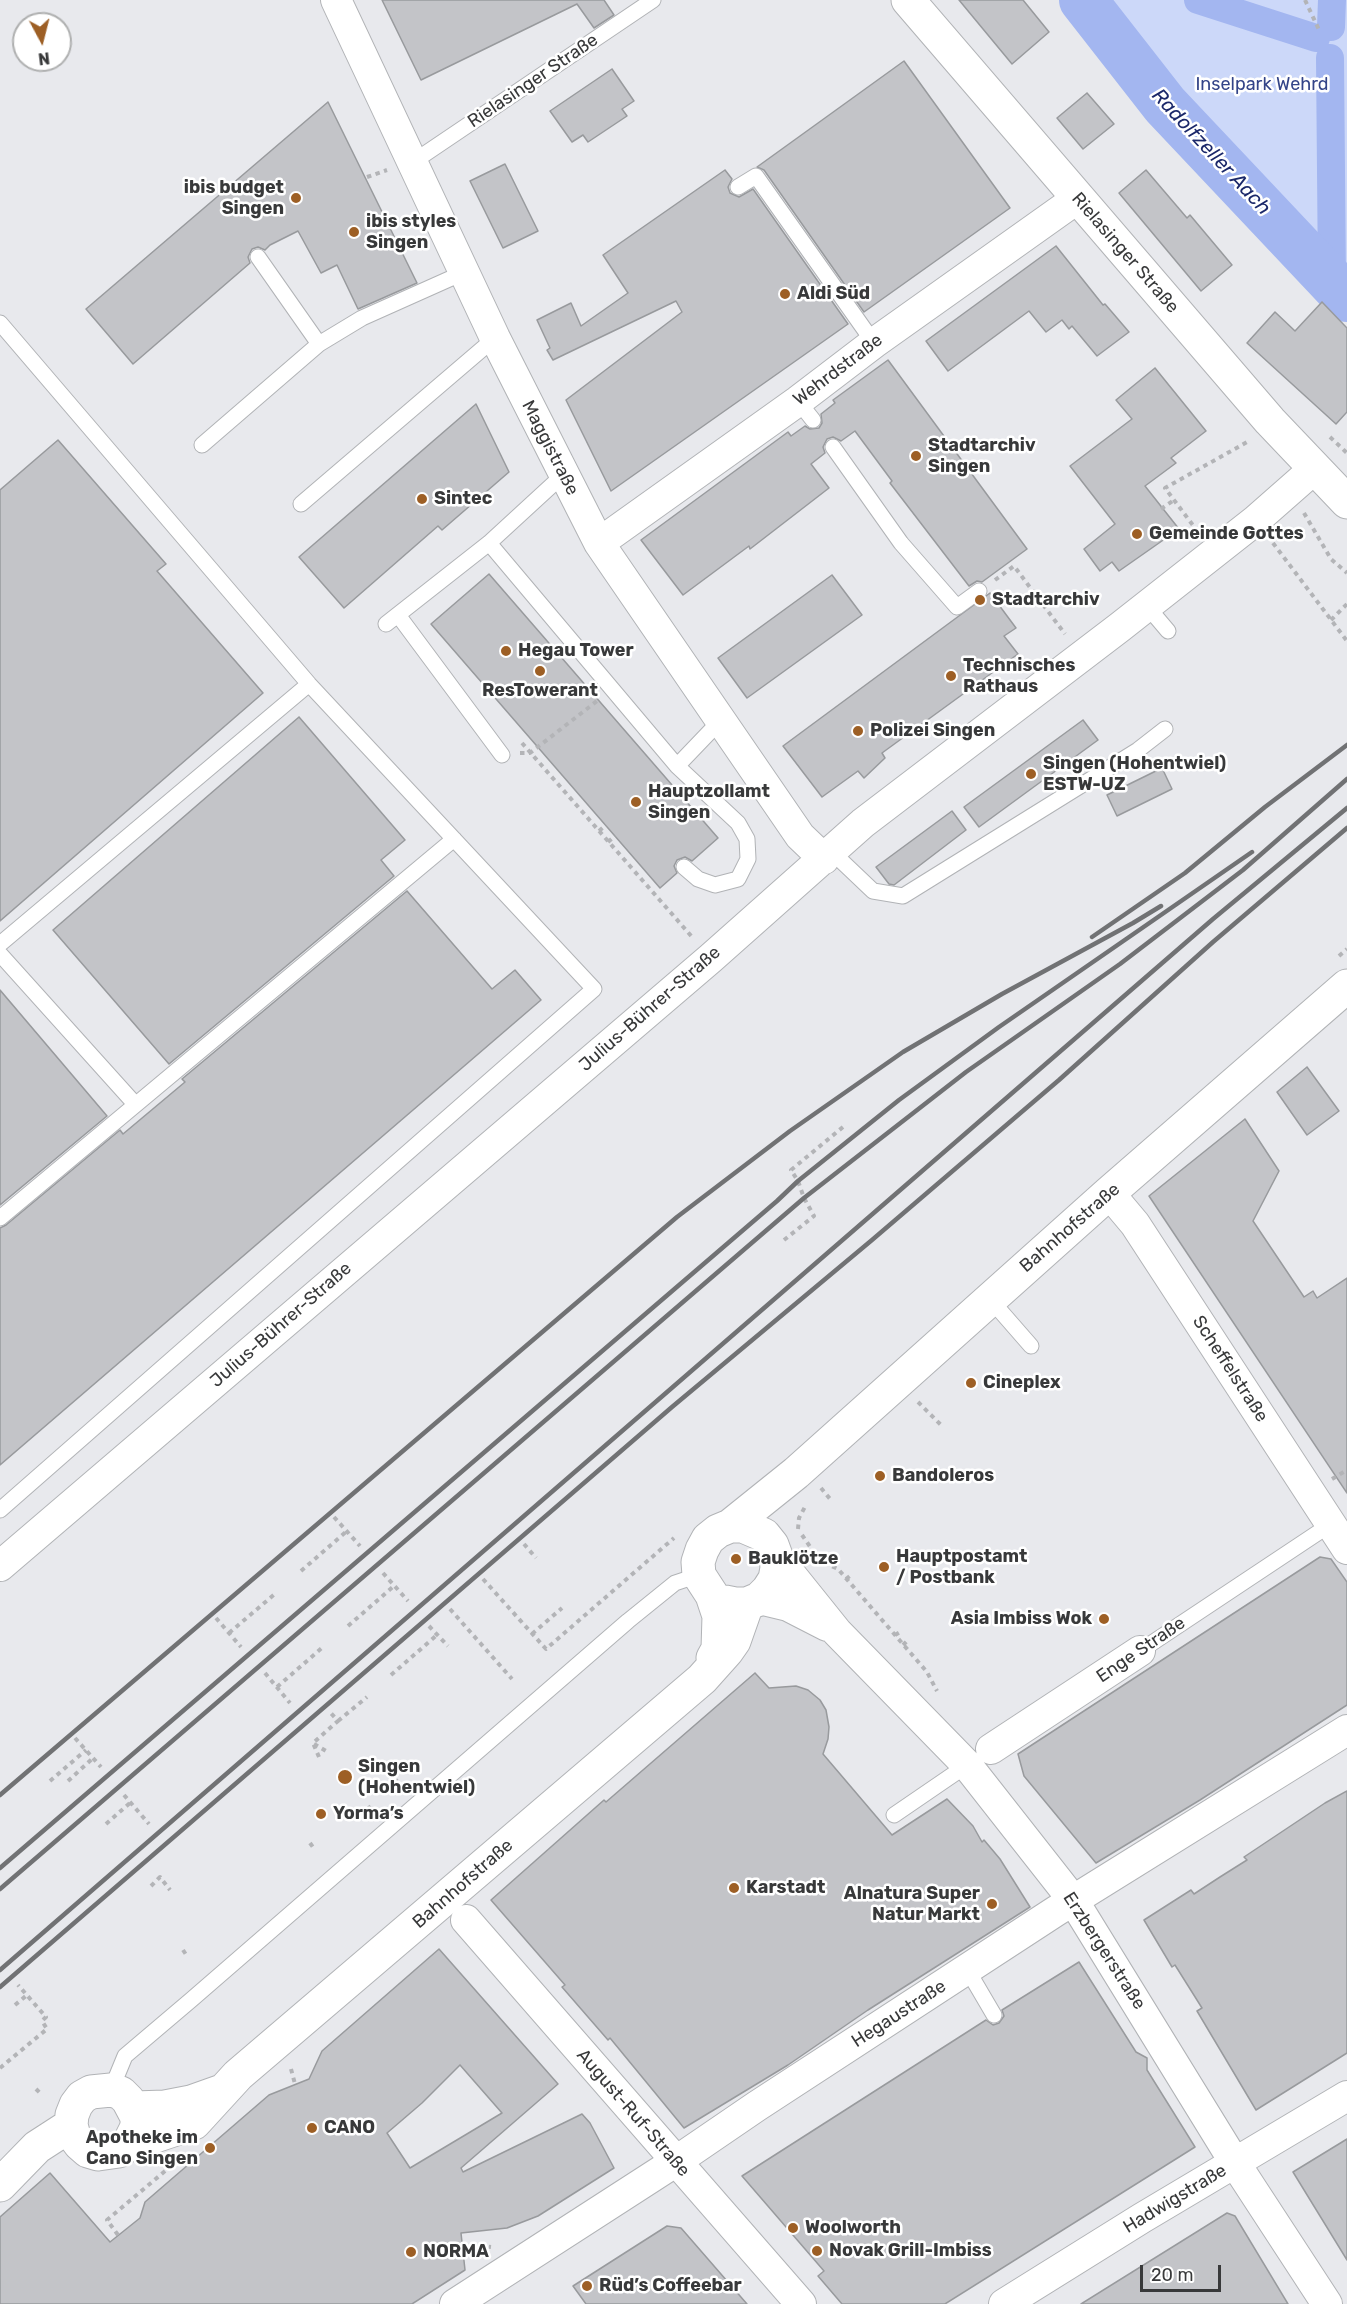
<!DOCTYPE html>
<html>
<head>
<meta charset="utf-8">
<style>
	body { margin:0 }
	#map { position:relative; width:1347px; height:2304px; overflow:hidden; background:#e8e9ed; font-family:Rubik,sans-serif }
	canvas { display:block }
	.north { position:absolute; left:12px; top:12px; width:60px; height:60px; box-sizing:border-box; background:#fff; border:2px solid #afb0b0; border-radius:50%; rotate:173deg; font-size:16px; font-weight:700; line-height:24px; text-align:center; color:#38393a }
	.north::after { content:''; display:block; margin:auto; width:21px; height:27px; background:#9d5f25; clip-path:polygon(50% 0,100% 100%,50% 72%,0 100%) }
	.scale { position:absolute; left:1140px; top:2265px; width:81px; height:27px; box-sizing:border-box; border:3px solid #38393a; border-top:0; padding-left:8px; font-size:18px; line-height:21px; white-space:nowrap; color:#38393a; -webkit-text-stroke:4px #fff; paint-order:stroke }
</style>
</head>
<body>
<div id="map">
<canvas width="1347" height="2304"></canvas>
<div class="north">N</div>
<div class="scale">20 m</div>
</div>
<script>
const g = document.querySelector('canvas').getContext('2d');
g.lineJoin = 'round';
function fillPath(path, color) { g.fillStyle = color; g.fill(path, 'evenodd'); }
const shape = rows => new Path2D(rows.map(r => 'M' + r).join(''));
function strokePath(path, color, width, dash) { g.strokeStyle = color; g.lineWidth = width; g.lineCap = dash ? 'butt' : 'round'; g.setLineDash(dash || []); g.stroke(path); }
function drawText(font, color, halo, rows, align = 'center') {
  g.font = font + ' Rubik,sans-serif'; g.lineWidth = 5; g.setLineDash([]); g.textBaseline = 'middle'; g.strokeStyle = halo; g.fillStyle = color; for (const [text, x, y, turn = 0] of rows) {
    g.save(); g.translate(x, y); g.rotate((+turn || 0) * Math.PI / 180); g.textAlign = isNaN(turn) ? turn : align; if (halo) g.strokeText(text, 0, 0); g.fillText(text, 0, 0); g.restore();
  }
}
const green = shape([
	[1083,0,1347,0,1347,298,1165,105]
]);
const canal = shape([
	[1198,0,1316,38],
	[1331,27,1332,0],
	[1330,58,1332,283]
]);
const river = shape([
	[1083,0,1165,105,1347,298]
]);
const building = shape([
	[382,0,604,0,614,15,594,28,577,4,421,80,382,0],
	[959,0,1023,0,1049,32,1012,64,959,0],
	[904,61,1010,208,864,312,764,170,757,167,904,61],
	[612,69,634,101,622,109,627,116,588,142,583,135,572,142,550,111,612,69],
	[1087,93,1114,124,1083,149,1057,118,1087,93],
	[328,102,417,283,358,309,337,265,321,273,298,231,270,245,265,250,258,247,252,249,248,257,250,263,133,364,86,309,328,102],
	[505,164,538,231,503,248,470,181,505,164],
	[725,170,732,179,728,187,730,193,739,197,753,189,848,324,611,491,566,400,682,312,676,301,553,360,547,350,550,348,537,320,571,303,581,326,628,293,603,255,725,170],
	[1146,170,1187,218,1190,215,1232,265,1201,291,1119,193,1146,170],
	[1056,246,1103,305,1105,304,1129,332,1097,356,1072,326,1069,329,1062,320,1046,332,1029,311,948,371,926,341,1056,246],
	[1322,302,1347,328,1347,412,1336,424,1247,343,1275,312,1295,331,1322,302],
	[888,360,1027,549,982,582,977,581,969,586,890,483,892,481,855,431,841,441,833,437,827,439,823,447,825,453,811,464,829,488,750,549,749,546,683,595,641,540,788,432,791,436,805,426,810,429,819,428,822,423,821,414,835,403,833,400,888,360],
	[1155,368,1206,431,1171,458,1176,463,1145,486,1179,529,1119,571,1112,562,1100,571,1084,549,1115,524,1070,466,1132,419,1116,400,1155,368],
	[476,404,509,472,442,530,438,526,344,608,299,557,476,404],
	[58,440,166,564,157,571,263,693,0,921,0,490,58,440],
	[489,574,718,838,692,861,685,857,677,860,674,866,677,873,660,888,431,624,489,574],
	[832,575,862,615,747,698,718,658,832,575],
	[990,593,1016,628,1004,636,1018,654,882,753,885,758,864,778,858,771,822,797,783,746,990,593],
	[299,717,405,840,381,860,394,876,169,1064,53,930,299,717],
	[1083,720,1098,740,979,827,964,807,1083,720],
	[1162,768,1172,789,1117,816,1107,795,1162,768],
	[952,811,966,830,894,885,889,884,876,867,952,811],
	[407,891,492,989,515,970,541,1000,0,1465,0,1228,6,1225,120,1130,123,1134,185,1082,182,1079,407,891],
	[0,990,107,1116,0,1205,0,990],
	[1307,1067,1339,1111,1307,1135,1277,1092,1307,1067],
	[1245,1119,1279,1171,1253,1221,1304,1297,1313,1291,1317,1298,1347,1278,1347,1493,1149,1196,1245,1119],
	[1320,1557,1331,1559,1347,1582,1347,1705,1200,1800,1096,1863,1024,1776,1018,1754,1320,1557],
	[755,1673,769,1688,796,1686,808,1690,820,1700,826,1710,829,1727,828,1739,823,1754,892,1835,947,1799,973,1826,982,1842,984,1840,1000,1859,1030,1907,868,2010,788,2065,684,2128,610,2038,608,2040,562,1987,565,1985,491,1900,604,1800,606,1802,755,1673],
	[1347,1791,1347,2053,1256,2110,1197,2011,1202,2008,1175,1965,1172,1967,1144,1920,1191,1890,1194,1894,1220,1877,1247,1860,1244,1857,1325,1803,1347,1791],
	[439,1949,558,2084,461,2168,463,2172,582,2114,590,2123,614,2168,538,2216,507,2228,461,2233,465,2270,412,2304,0,2304,0,2217,50,2173,110,2242,140,2218,145,2202,269,2095,309,2079,322,2051,439,1949],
	[460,2065,502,2113,410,2168,387,2133,422,2103,460,2065],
	[1079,1962,1136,2052,1147,2058,1147,2070,1195,2147,945,2304,842,2304,818,2276,824,2271,742,2176,986,2020,993,2025,999,2023,1004,2016,1002,2010,1079,1962],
	[1347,2139,1347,2260,1293,2172,1347,2139],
	[1227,2213,1235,2216,1288,2304,1081,2304,1227,2213],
	[667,2226,681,2228,747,2304,586,2304,573,2286,667,2226]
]);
const path = shape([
	[1305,0,1320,32],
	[367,177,387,170],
	[1330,437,1347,453],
	[1161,509,1174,500],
	[1304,513,1331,559,1347,573],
	[1198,532,1165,488,1249,441],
	[1273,543,1347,641],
	[995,580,1014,566,1065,634],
	[1331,620,1347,604],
	[522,743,693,938],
	[520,753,530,753,597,701],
	[599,831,606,825],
	[608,842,615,836],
	[1339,956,1347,949],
	[784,1240,814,1216,804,1198,798,1181,791,1170,843,1127],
	[918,1402,943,1427],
	[1332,1479,1347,1470],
	[821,1488,831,1500],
	[334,1517,360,1546],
	[798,1529,799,1518,806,1505],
	[802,1535,820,1561,838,1569,927,1672,937,1691],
	[524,1544,536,1558],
	[301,1571,347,1531],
	[383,1573,408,1601],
	[483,1579,546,1649,674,1538],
	[846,1579,851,1575],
	[450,1609,512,1679],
	[216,1618,241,1647],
	[348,1626,394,1586],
	[429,1626,448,1646],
	[229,1633,276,1593],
	[532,1634,562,1608],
	[895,1635,900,1632],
	[903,1645,908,1640],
	[265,1673,290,1703],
	[391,1675,437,1635],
	[277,1687,323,1647],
	[338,1721,367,1697],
	[75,1738,101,1767],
	[314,1744,326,1751],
	[319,1757,313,1743,338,1721,329,1711],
	[390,1773,397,1781],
	[50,1781,86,1750],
	[68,1781,93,1758],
	[124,1795,149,1824],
	[368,1806,375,1815],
	[106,1824,131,1802],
	[310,1843,315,1850],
	[151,1886,160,1877,170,1890],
	[183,1950,187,1956],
	[15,2005,27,1995],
	[0,2068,47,2029,42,2021,46,2017,18,1985],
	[291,2069,295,2084],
	[36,2089,40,2093],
	[118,2235,107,2220,177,2161],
	[462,2244,491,2247]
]);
const lane = shape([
	[413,162,653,0],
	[738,187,756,176,874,343],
	[258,257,319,344,362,318,465,272],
	[0,323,309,684,594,989,0,1510],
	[798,401,813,420],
	[202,445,319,344],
	[833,447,901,543,957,607,979,591],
	[301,504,495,338],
	[489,543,677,766,738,823,747,839,748,859,738,879,715,885,698,879,684,867],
	[1146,605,1168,631],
	[398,615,502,755],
	[386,624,489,543,563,475],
	[677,766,722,719],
	[832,852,873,891,903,896,1138,750,1165,729],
	[0,944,309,684],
	[0,954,135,1104],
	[0,1218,454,839],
	[990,1299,1031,1346],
	[1140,1651,1331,1524],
	[894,1815,970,1763],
	[967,1969,994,2015],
	[111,2090,125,2056,191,2000,628,1621,675,1583,699,1575]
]);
const street = shape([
	[336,0,495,338,599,543,800,836,824,859],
	[599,543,798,401,874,343,1078,198],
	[1109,1193,1135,1224,1347,1549],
	[776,1556,837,1632,967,1765,1073,1900,1235,2163,1327,2304],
	[0,1566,711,958,863,823,1120,627,1256,520,1314,469],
	[759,1599,788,1606,827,1626],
	[991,1749,1140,1651],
	[466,1920,801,2304],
	[455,2304,675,2162,757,2106,1056,1911,1347,1730],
	[1004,2304,1142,2218,1347,2096]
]);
const secondary = shape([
	[908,0,1270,421,1347,502],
	[725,1602,735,1604,747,1604,759,1599,768,1590,775,1579,777,1568,776,1556,772,1545,764,1535,743,1526,730,1526],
	[713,1658,718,1649,719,1616,712,1595,699,1575,698,1562,702,1550,708,1539,718,1531,730,1526,796,1473,1109,1193,1347,986],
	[134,2108,165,2107,191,2102,222,2091],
	[128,2145,137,2127,137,2117,128,2100,121,2093,111,2090,91,2092,82,2097,76,2105,72,2115,71,2125,74,2136,80,2144,88,2151,98,2154,119,2151,128,2145,194,2123,238,2075,702,1679,727,1651,734,1641,747,1604],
	[0,2185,37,2147,71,2125]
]);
const rail = shape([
	[1092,937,1185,873,1265,807,1347,745],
	[0,1795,677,1217,790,1131,903,1052,1002,994,1133,923,1161,906],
	[0,1868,777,1201,798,1181,899,1100,999,1027,1252,852],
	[0,1889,804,1198,966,1072,1120,964,1243,870,1347,779],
	[0,1970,1213,919,1347,808],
	[0,1987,672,1407,872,1240,1059,1080,1213,942,1347,828]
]);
const markers = [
	[296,198,6,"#9d5f25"],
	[354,232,6,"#9d5f25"],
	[785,294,6,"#9d5f25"],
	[916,456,6,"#9d5f25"],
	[422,499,6,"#9d5f25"],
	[1137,534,6,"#9d5f25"],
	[980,600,6,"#9d5f25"],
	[506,651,6,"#9d5f25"],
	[540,671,6,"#9d5f25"],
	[951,676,6,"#9d5f25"],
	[858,731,6,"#9d5f25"],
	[1031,774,6,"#9d5f25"],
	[636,802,6,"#9d5f25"],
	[971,1383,6,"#9d5f25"],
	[880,1476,6,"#9d5f25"],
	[736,1559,6,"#9d5f25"],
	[884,1567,6,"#9d5f25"],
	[1104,1619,6,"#9d5f25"],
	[345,1777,8,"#9d5f25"],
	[321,1814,6,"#9d5f25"],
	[734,1888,6,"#9d5f25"],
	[992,1904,6,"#9d5f25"],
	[312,2128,6,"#9d5f25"],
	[210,2148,6,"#9d5f25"],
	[793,2228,6,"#9d5f25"],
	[817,2251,6,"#9d5f25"],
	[411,2252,6,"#9d5f25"],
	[587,2286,6,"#9d5f25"]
];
const streetNames = [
	["Rielasinger Straße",533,81,-34],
	["Rielasinger Straße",1125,253,49],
	["Wehrdstraße",838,370,-37],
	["Maggistraße",550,448,63],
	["Julius-Bührer-Straße",650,1009,-41],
	["Bahnhofstraße",1070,1228,-41],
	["Julius-Bührer-Straße",281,1325,-41],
	["Scheffelstraße",1230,1369,57],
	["Enge Straße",1141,1650,-34],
	["Bahnhofstraße",463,1884,-41],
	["Erzbergerstraße",1104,1951,57],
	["Hegaustraße",899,2014,-33],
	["August-Ruf-Straße",633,2113,49],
	["Hadwigstraße",1175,2199,-31]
];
const parkNames = [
	["Inselpark Wehrd",1262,85]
];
const poiNames = [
	["ibis budget",284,188,"right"],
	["Singen",284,209,"right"],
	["ibis styles",366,222],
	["Singen",366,243],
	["Aldi Süd",797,294],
	["Stadtarchiv",928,446],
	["Singen",928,467],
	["Sintec",434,499],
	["Gemeinde Gottes",1149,534],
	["Stadtarchiv",992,600],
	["Hegau Tower",518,651],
	["Technisches",963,666],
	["Rathaus",963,687],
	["ResTowerant",540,691,"center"],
	["Polizei Singen",870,731],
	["Singen (Hohentwiel)",1043,764],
	["ESTW-UZ",1043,785],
	["Hauptzollamt",648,792],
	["Singen",648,813],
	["Cineplex",983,1383],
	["Bandoleros",892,1476],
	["Hauptpostamt",896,1557],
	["/ Postbank",896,1578],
	["Bauklötze",748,1559],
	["Asia Imbiss Wok",1092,1619,"right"],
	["Singen",358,1767],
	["(Hohentwiel)",358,1788],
	["Yorma’s",333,1814],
	["Karstadt",746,1888],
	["Alnatura Super",980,1894,"right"],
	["Natur Markt",980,1915,"right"],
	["CANO",324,2128],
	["Apotheke im",198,2138,"right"],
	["Cano Singen",198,2159,"right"],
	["Woolworth",805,2228],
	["Novak Grill-Imbiss",829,2251],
	["NORMA",423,2252],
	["Rüd’s Coffeebar",599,2286]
];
const waterNames = [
	["Radolfzeller Aach",1211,152,47]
];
fillPath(green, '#ccd8f9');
strokePath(canal, '#a3b6f0', 28);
strokePath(river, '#a3b6f0', 48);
fillPath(building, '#c3c4c8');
strokePath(building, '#989a9d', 1.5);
strokePath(lane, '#b1b3b6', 17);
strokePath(street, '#b1b3b6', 32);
strokePath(secondary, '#b1b3b6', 35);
strokePath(path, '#b3b4b7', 4, [4.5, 4.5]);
strokePath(lane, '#fff', 15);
strokePath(street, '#fff', 30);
strokePath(secondary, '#fff', 33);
strokePath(rail, '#717274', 4.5);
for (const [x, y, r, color] of markers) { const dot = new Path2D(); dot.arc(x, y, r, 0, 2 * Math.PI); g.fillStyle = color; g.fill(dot); strokePath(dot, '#fff', 2); }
drawText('18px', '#38393a', '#fff', streetNames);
drawText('18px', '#348', '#fff', parkNames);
drawText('bold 18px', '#38393a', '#fff', poiNames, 'left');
drawText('italic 20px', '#1b286a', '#fff', waterNames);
</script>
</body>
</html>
